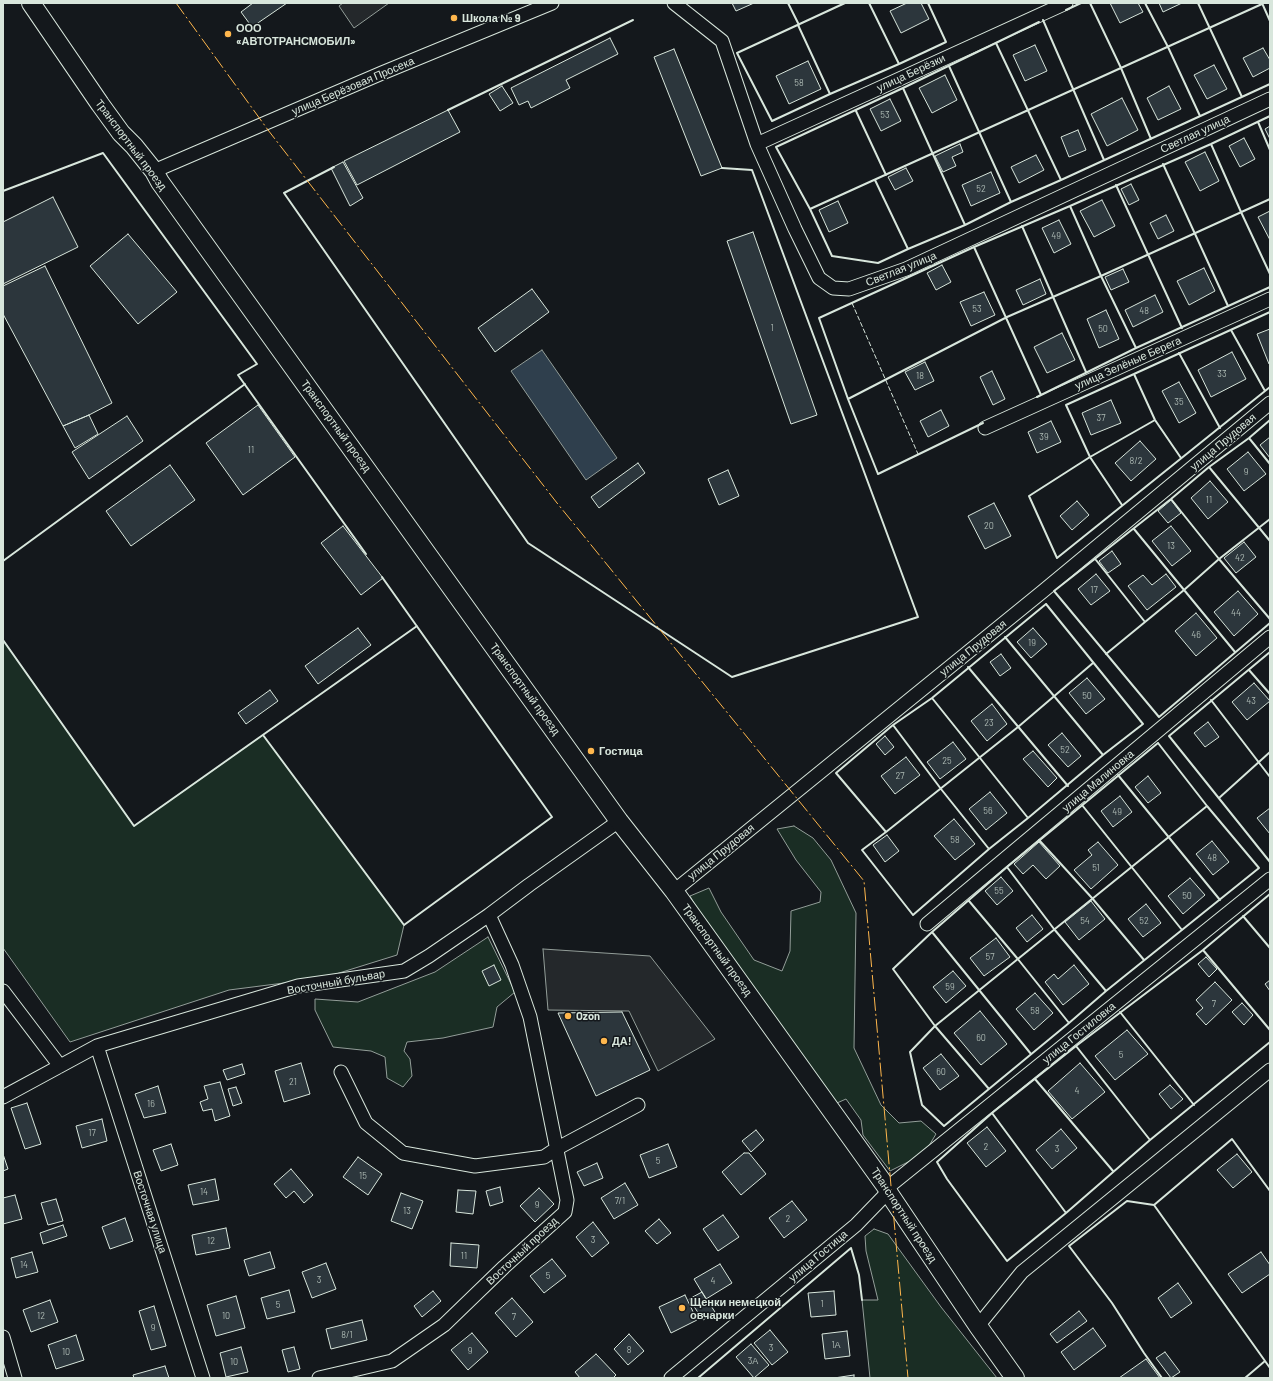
<!DOCTYPE html>
<html>
<head>
<meta charset="utf-8">
<style>
	body { margin:0 }
	#map { position:relative; width:1273px; height:1381px; overflow:hidden; background:#14181c; font-family:Barlow,sans-serif }
	canvas { display:block }
	.frame { position:absolute; inset:0; border:4px solid #d8e6dc; pointer-events:none }
</style>
</head>
<body>
<div id="map">
<canvas width="1273" height="1381"></canvas>
<div class="frame"></div>
</div>
<script>
const g = document.querySelector('canvas').getContext('2d');
g.lineJoin = 'round';
function fillPath(path, color) { g.fillStyle = color; g.fill(path, 'evenodd'); }
const shape = rows => new Path2D(rows.map(r => 'M' + r).join(''));
function strokePath(path, color, width, dash) { g.strokeStyle = color; g.lineWidth = width; g.lineCap = dash ? 'butt' : 'round'; g.setLineDash(dash || []); g.stroke(path); }
function drawText(font, color, halo, rows, align = 'center') {
  g.font = font + ' Barlow,sans-serif'; g.lineWidth = 3; g.setLineDash([]); g.textBaseline = 'middle'; g.strokeStyle = halo; g.fillStyle = color; for (const [text, x, y, turn = 0] of rows) {
    g.save(); g.translate(x, y); g.rotate((+turn || 0) * Math.PI / 180); g.textAlign = isNaN(turn) ? turn : align; if (halo) g.strokeText(text, 0, 0); g.fillText(text, 0, 0); g.restore();
  }
}
const green = shape([
	[3,640,134,826,263,735,404,925,397,955,323,978,229,990,70,1042,3,948,3,640],
	[794,826,813,838,831,860,856,913,854,1048,881,1105,899,1123,921,1121,936,1134,924,1154,890,1171,863,1135,861,1120,846,1099,837,1103,735,966,700,914,690,896,709,888,721,912,754,960,782,971,790,951,791,911,820,902,821,892,796,860,777,829,794,826],
	[488,937,515,992,497,1007,493,1027,443,1038,407,1042,404,1051,410,1059,412,1076,403,1087,387,1078,385,1057,371,1051,333,1047,315,1010,315,999,358,1002,435,972,488,937],
	[874,1229,888,1234,941,1307,997,1378,870,1378,862,1300,878,1300,866,1251,865,1236,874,1229]
]);
const parking = shape([
	[343,3,389,3,354,28,339,6,343,3],
	[543,949,650,956,715,1039,658,1071,629,1011,548,1010,543,949]
]);
const water = shape([
	[542,350,617,458,586,480,511,371,542,350]
]);
const building = shape([
	[253,3,287,3,252,27,241,12,253,3],
	[732,3,754,3,736,11,732,3],
	[907,3,921,3,929,19,901,33,890,11,907,3],
	[1110,3,1138,3,1143,12,1120,23,1110,3],
	[1159,3,1182,3,1163,12,1159,3],
	[610,38,618,54,566,80,570,88,531,108,528,101,519,105,511,88,610,38],
	[1035,45,1047,71,1025,81,1013,55,1035,45],
	[1263,48,1270,60,1270,68,1253,77,1243,58,1263,48],
	[674,49,722,168,701,176,654,57,674,49],
	[808,61,821,89,789,104,776,76,808,61],
	[1214,65,1227,89,1207,99,1194,75,1214,65],
	[945,75,957,100,932,113,919,88,945,75],
	[502,86,513,103,500,111,489,94,502,86],
	[1169,86,1181,109,1158,120,1147,98,1169,86],
	[1122,98,1138,130,1107,146,1091,114,1122,98],
	[890,99,901,121,881,131,870,109,890,99],
	[448,110,460,132,357,185,344,161,448,110],
	[1270,126,1270,139,1265,129,1270,126],
	[1078,130,1086,150,1069,157,1061,137,1078,130],
	[1244,138,1255,159,1240,167,1229,146,1244,138],
	[960,144,963,152,952,157,956,166,943,172,935,156,960,144],
	[1205,152,1219,181,1200,191,1185,162,1205,152],
	[1036,155,1044,170,1019,183,1011,167,1036,155],
	[343,162,363,198,350,206,331,168,343,162],
	[906,168,913,181,895,190,888,177,906,168],
	[991,172,1000,193,971,206,962,185,991,172],
	[1131,184,1139,200,1129,205,1121,189,1131,184],
	[53,197,78,247,3,284,3,222,53,197],
	[1102,200,1115,226,1094,237,1080,211,1102,200],
	[838,201,848,223,829,232,819,210,838,201],
	[1270,211,1270,240,1258,217,1270,211],
	[1166,215,1174,231,1158,239,1150,223,1166,215],
	[1059,220,1071,244,1054,253,1042,228,1059,220],
	[753,232,817,415,791,424,727,241,753,232],
	[128,234,177,292,138,324,90,266,128,234],
	[942,265,951,282,936,290,927,273,942,265],
	[45,266,112,403,89,415,63,426,3,314,3,286,45,266],
	[1204,268,1215,291,1189,305,1177,281,1204,268],
	[1123,269,1129,282,1111,290,1105,277,1123,269],
	[1040,279,1046,294,1023,305,1016,290,1040,279],
	[532,289,549,312,495,352,478,328,532,289],
	[984,292,995,315,971,326,960,302,984,292],
	[1155,295,1163,312,1133,327,1125,310,1155,295],
	[1106,310,1119,339,1099,348,1087,319,1106,310],
	[1270,329,1270,364,1269,364,1257,334,1270,329],
	[1062,333,1075,360,1047,373,1034,347,1062,333],
	[1232,352,1246,379,1211,397,1198,370,1232,352],
	[925,362,934,381,915,390,905,372,925,362],
	[992,371,1005,399,993,405,980,377,992,371],
	[1179,382,1196,413,1179,423,1162,391,1179,382],
	[1111,400,1121,423,1091,435,1082,413,1111,400],
	[258,405,295,457,243,495,206,443,258,405],
	[941,410,949,426,928,437,920,421,941,410],
	[89,415,98,434,75,448,63,426,89,415],
	[127,416,143,441,89,479,72,452,127,416],
	[1051,421,1061,442,1037,453,1028,432,1051,421],
	[1270,437,1270,458,1260,445,1270,437],
	[1140,441,1156,459,1131,481,1115,463,1140,441],
	[1248,452,1266,474,1244,491,1227,469,1248,452],
	[638,463,645,473,599,508,591,497,638,463],
	[170,465,195,500,131,546,106,511,170,465],
	[728,470,739,496,719,505,708,479,728,470],
	[1210,481,1228,502,1208,519,1191,498,1210,481],
	[1171,500,1181,513,1168,523,1158,511,1171,500],
	[1077,501,1089,515,1072,530,1060,516,1077,501],
	[994,503,1011,536,985,549,968,516,994,503],
	[343,526,383,578,361,595,321,543,343,526],
	[1171,526,1191,551,1172,566,1152,541,1171,526],
	[1244,542,1256,557,1236,573,1224,558,1244,542],
	[1112,551,1121,564,1108,573,1099,561,1112,551],
	[1096,574,1110,591,1091,605,1078,589,1096,574],
	[1166,574,1176,587,1147,610,1128,586,1143,575,1152,585,1166,574],
	[1238,591,1258,614,1234,636,1214,612,1238,591],
	[1196,613,1217,638,1196,656,1175,631,1196,613],
	[358,628,371,645,318,684,305,666,358,628],
	[1033,628,1047,644,1031,658,1017,642,1033,628],
	[1001,654,1011,668,1000,676,990,662,1001,654],
	[1087,678,1105,699,1086,714,1069,693,1087,678],
	[1254,683,1270,701,1247,720,1232,702,1254,683],
	[270,690,278,701,246,724,238,713,270,690],
	[992,704,1007,724,987,741,971,721,992,704],
	[1208,722,1219,737,1205,747,1194,733,1208,722],
	[1062,733,1081,756,1068,767,1048,745,1062,733],
	[885,736,894,747,885,755,876,744,885,736],
	[953,742,966,759,940,779,927,762,953,742],
	[1033,751,1057,778,1048,787,1023,759,1033,751],
	[906,757,920,775,895,794,881,776,906,757],
	[1148,776,1161,793,1148,803,1135,787,1148,776],
	[990,792,1007,813,986,830,969,809,990,792],
	[1120,796,1132,812,1113,827,1101,811,1120,796],
	[1270,808,1270,834,1257,818,1270,808],
	[954,819,975,844,955,860,934,836,954,819],
	[887,835,899,851,885,862,873,845,887,835],
	[1212,841,1229,862,1213,875,1196,854,1212,841],
	[1039,842,1060,866,1046,879,1033,865,1023,874,1014,864,1039,842],
	[1098,842,1118,865,1091,889,1074,870,1092,855,1088,850,1098,842],
	[1001,877,1013,891,997,905,985,891,1001,877],
	[1190,878,1205,895,1183,914,1168,896,1190,878],
	[1091,901,1105,919,1079,940,1065,922,1091,901],
	[1146,904,1161,923,1143,937,1128,919,1146,904],
	[1032,915,1043,929,1027,942,1016,928,1032,915],
	[996,938,1010,957,984,976,970,958,996,938],
	[1206,957,1217,969,1209,977,1198,964,1206,957],
	[494,965,501,980,489,986,482,971,494,965],
	[1074,965,1089,984,1063,1005,1045,982,1054,974,1058,979,1074,965],
	[953,971,966,986,946,1003,933,987,953,971],
	[1270,980,1270,991,1265,984,1270,980],
	[1215,982,1232,1000,1206,1025,1196,1014,1203,1008,1196,1000,1215,982],
	[1035,993,1053,1013,1034,1030,1016,1009,1035,993],
	[1242,1003,1253,1015,1244,1025,1232,1012,1242,1003],
	[980,1011,1007,1044,981,1065,954,1033,980,1011],
	[622,1012,650,1070,596,1096,558,1013,622,1012],
	[1127,1030,1148,1054,1115,1080,1095,1056,1127,1030],
	[941,1054,959,1076,940,1090,923,1068,941,1054],
	[301,1063,310,1094,284,1102,275,1071,301,1063],
	[1080,1063,1105,1092,1072,1119,1048,1091,1080,1063],
	[242,1064,245,1074,227,1080,223,1070,242,1064],
	[220,1082,230,1116,215,1121,212,1109,203,1111,200,1102,208,1099,204,1086,220,1082],
	[1170,1085,1183,1099,1171,1109,1159,1094,1170,1085],
	[158,1086,166,1113,144,1118,135,1094,158,1086],
	[236,1087,242,1103,233,1106,228,1089,236,1087],
	[27,1103,41,1144,25,1149,11,1108,27,1103],
	[102,1119,107,1141,82,1148,76,1126,102,1119],
	[987,1127,1006,1151,986,1167,967,1143,987,1127],
	[1061,1129,1077,1148,1052,1169,1036,1150,1061,1129],
	[756,1130,764,1140,751,1152,742,1141,756,1130],
	[171,1144,178,1165,161,1171,153,1150,171,1144],
	[668,1144,677,1167,649,1178,640,1155,668,1144],
	[744,1153,749,1153,766,1174,741,1195,722,1172,744,1153],
	[3,1154,8,1169,3,1171,3,1154],
	[1237,1154,1252,1172,1233,1188,1217,1170,1237,1154],
	[358,1157,382,1174,368,1195,343,1177,358,1157],
	[597,1163,603,1178,584,1186,577,1172,597,1163],
	[291,1169,313,1195,304,1203,294,1191,286,1198,274,1184,291,1169],
	[215,1179,219,1200,193,1205,188,1185,215,1179],
	[625,1183,638,1205,614,1219,601,1198,625,1183],
	[500,1187,503,1202,490,1206,486,1191,500,1187],
	[539,1188,554,1204,535,1222,520,1206,539,1188],
	[458,1190,476,1191,473,1214,456,1212,458,1190],
	[401,1193,423,1201,412,1229,391,1221,401,1193],
	[15,1195,22,1219,3,1224,3,1198,15,1195],
	[56,1199,63,1221,48,1225,41,1203,56,1199],
	[792,1201,807,1220,784,1238,769,1218,792,1201],
	[723,1215,739,1237,718,1251,703,1229,723,1215],
	[125,1218,133,1241,110,1249,102,1227,125,1218],
	[659,1219,671,1233,657,1244,645,1231,659,1219],
	[593,1222,609,1243,592,1257,576,1237,593,1222],
	[63,1225,67,1236,43,1244,40,1233,63,1225],
	[226,1228,230,1248,196,1255,192,1235,226,1228],
	[451,1243,479,1245,477,1268,450,1266,451,1243],
	[32,1252,38,1272,16,1278,11,1258,32,1252],
	[270,1252,275,1268,249,1276,244,1260,270,1252],
	[1261,1252,1270,1265,1270,1274,1242,1293,1228,1274,1261,1252],
	[552,1259,566,1276,544,1293,530,1276,552,1259],
	[326,1263,336,1289,312,1298,302,1272,326,1263],
	[720,1264,732,1283,706,1299,694,1279,720,1264],
	[1178,1283,1192,1303,1171,1318,1158,1298,1178,1283],
	[289,1290,295,1312,267,1319,261,1298,289,1290],
	[433,1291,441,1301,422,1317,414,1306,433,1291],
	[834,1291,836,1315,811,1317,808,1293,834,1291],
	[702,1292,715,1312,703,1320,689,1299,702,1292],
	[685,1295,697,1320,671,1333,659,1307,685,1295],
	[236,1296,245,1328,216,1336,207,1305,236,1296],
	[512,1298,533,1322,516,1337,495,1313,512,1298],
	[50,1300,58,1322,31,1332,23,1310,50,1300],
	[154,1306,166,1346,151,1350,139,1311,154,1306],
	[1079,1311,1087,1321,1057,1343,1050,1334,1079,1311],
	[362,1320,367,1340,331,1349,326,1329,362,1320],
	[1093,1328,1106,1346,1074,1370,1061,1352,1093,1328],
	[770,1330,788,1352,772,1365,754,1343,770,1330],
	[847,1331,850,1356,825,1359,822,1334,847,1331],
	[472,1333,488,1352,468,1370,451,1350,472,1333],
	[629,1334,644,1351,628,1365,614,1349,629,1334],
	[76,1335,84,1360,56,1369,48,1345,76,1335],
	[751,1344,769,1365,754,1378,736,1357,751,1344],
	[241,1347,248,1372,226,1377,220,1353,241,1347],
	[294,1347,300,1369,288,1372,282,1350,294,1347],
	[1165,1352,1180,1372,1171,1378,1156,1358,1165,1352],
	[596,1354,616,1375,613,1378,580,1378,575,1372,596,1354],
	[1146,1359,1160,1378,1119,1378,1146,1359],
	[165,1366,169,1378,134,1378,133,1375,165,1366],
	[854,1375,854,1378,834,1378,854,1375]
]);
const street = shape([
	[674,3,722,41,757,144,795,229,819,278,833,288,849,289,906,269,1270,99],
	[757,144,1066,3],
	[154,171,382,73,552,3],
	[985,428,1270,299],
	[674,891,1042,592,1270,403],
	[927,924,1270,637],
	[3,991,60,1066],
	[97,1046,203,1378],
	[341,1072,366,1123,403,1153,475,1166,544,1157,556,1149,638,1105],
	[3,1097,97,1046,298,986,404,971,429,956,489,915,529,885,619,821],
	[887,1188,1270,879],
	[978,1326,1022,1272,1270,1070],
	[3,1337,15,1378],
	[319,1378,392,1361,444,1325,504,1267,565,1212,567,1200,530,1017,512,965,489,915],
	[671,1378,856,1225,888,1192]
]);
const secondary = shape([
	[31,3,100,104,121,133,134,146,154,171,160,182,619,821,674,891,887,1188,888,1192,978,1326,1015,1378]
]);
const fence = shape([
	[852,303,918,454]
]);
const wall = shape([
	[788,3,799,25],
	[869,3,899,64],
	[1090,3,1121,68,1151,139],
	[1145,3,1168,47,1200,116],
	[1198,3,1242,97],
	[1262,3,1270,21],
	[1066,10,1081,3],
	[1043,20,1104,160],
	[1039,22,903,88,776,147,810,209,832,256,878,263,908,249,965,225,1011,202,1061,180,1270,84],
	[798,25,830,94,772,121,737,53,845,3],
	[996,43,1061,180],
	[949,66,1011,202],
	[903,88,965,225],
	[830,94,899,64,946,42,928,3],
	[448,110,633,20],
	[856,111,886,175],
	[1258,122,1270,150],
	[1211,144,1241,212,1270,274],
	[1163,164,1228,306],
	[334,167,284,193,528,543,732,677,918,617,752,170,722,168],
	[875,180,908,249],
	[1116,185,1182,328],
	[3,191,103,153,257,364,238,375,366,554],
	[1070,206,1101,276,1136,348],
	[810,209,1262,4],
	[1022,226,1086,372],
	[974,247,1041,395],
	[1231,330,1265,391],
	[1179,353,1220,428],
	[1134,374,1155,420,1181,458],
	[1037,397,1136,348,1270,287],
	[848,399,1007,317,1101,276,1270,199],
	[1155,420,1090,457,1029,496,1057,558,1270,387],
	[1270,420,1249,438,1209,467,1171,499,1054,591,1159,717,1270,623],
	[983,423,878,474,848,399,819,318,974,247,1070,206,1211,144,1270,116],
	[1249,438,1270,464],
	[1209,467,1270,541],
	[1171,499,1219,559,1270,619],
	[1122,505,1090,457,1066,405,1270,312],
	[1134,529,1235,652],
	[1096,560,1145,622],
	[3,561,245,384],
	[1046,604,1143,724,1103,755,1028,818,989,849,913,915,862,850,886,832,836,773,893,725,932,698,1046,604],
	[1005,637,1103,755],
	[3,640,134,826,417,626],
	[1270,652,1169,736,1270,862],
	[1106,654,1184,590,1219,559,1270,519],
	[968,667,1068,786],
	[1249,670,1270,694],
	[932,698,1028,818],
	[1211,700,1270,777],
	[893,725,941,789,989,849],
	[263,735,404,925,552,817,382,577],
	[1158,743,1207,806,1259,868,1106,991,1069,1023,944,1126,922,1105,910,1052,935,1026,893,969,932,932,1007,867,1158,743],
	[1118,775,1220,900],
	[1219,798,1270,752],
	[1082,805,1182,930],
	[886,832,1018,727,1093,663],
	[1039,840,1092,898,1144,960],
	[1007,867,1054,929,1106,991],
	[1270,894,1203,950,1076,1046,992,1113,937,1162,947,1179,1007,1261,1066,1213,1150,1140,1270,1042],
	[969,901,1017,958,1069,1023],
	[1243,916,1270,948],
	[932,932,1031,1054],
	[1203,950,1270,1030],
	[1120,1012,1194,1105],
	[1076,1046,1150,1140],
	[1035,1079,1113,1171],
	[989,1089,935,1026,1207,806],
	[992,1113,1066,1213],
	[1270,1191,1232,1139,1154,1205,1270,1368],
	[1154,1205,1127,1201,1069,1246,1112,1303,1144,1353,1162,1378],
	[698,1378,851,1248,859,1275,862,1300],
	[1245,1378,1265,1361]
]);
const power = shape([
	[176,3,268,130,557,503,864,881,908,1378]
]);
const markers = [
	[454,18,4,"#ffb74d"],
	[228,34,4,"#ffb74d"],
	[591,751,4,"#ffb74d"],
	[568,1016,4,"#ffb74d"],
	[604,1041,4,"#ffb74d"],
	[682,1308,4,"#ffb74d"]
];
const numberNames = [
	["58",799,83],
	["53",885,115],
	["52",981,189],
	["49",1056,236],
	["53",977,309],
	["48",1144,311],
	["1",772,328],
	["50",1103,329],
	["33",1222,374],
	["18",920,376],
	["35",1179,402],
	["37",1101,418],
	["39",1044,437],
	["11",251,450],
	["8/2",1136,461],
	["9",1246,472],
	["11",1209,500],
	["20",989,526],
	["13",1171,546],
	["42",1240,558],
	["17",1094,590],
	["44",1236,613],
	["46",1196,635],
	["19",1032,643],
	["50",1087,696],
	["43",1251,701],
	["23",989,723],
	["52",1065,750],
	["25",947,761],
	["27",900,776],
	["56",988,811],
	["49",1117,812],
	["58",955,840],
	["48",1212,858],
	["51",1096,868],
	["55",999,891],
	["50",1187,896],
	["54",1085,921],
	["52",1144,921],
	["57",990,957],
	["59",950,987],
	["7",1214,1004],
	["58",1035,1011],
	["60",981,1038],
	["5",1121,1055],
	["60",941,1072],
	["21",293,1082],
	["4",1077,1091],
	["16",151,1104],
	["17",92,1133],
	["2",986,1147],
	["3",1057,1149],
	["5",658,1161],
	["15",363,1176],
	["14",204,1192],
	["7/1",620,1201],
	["9",537,1205],
	["13",407,1211],
	["2",788,1219],
	["3",593,1240],
	["12",211,1241],
	["11",464,1256],
	["14",24,1265],
	["5",548,1276],
	["3",319,1280],
	["4",713,1281],
	["1",822,1304],
	["5",278,1305],
	["12",41,1316],
	["10",226,1316],
	["7",514,1317],
	["9",153,1328],
	["8/1",347,1335],
	["1А",836,1345],
	["3",771,1348],
	["8",629,1350],
	["9",470,1351],
	["10",66,1352],
	["3А",753,1361],
	["10",234,1362]
];
const poiNames = [
	["Школа № 9",462,18],
	["ООО",236,28],
	["«АВТОТРАНСМОБИЛ»",236,41],
	["Гостица",599,751],
	["Ozon",576,1016],
	["ДА!",612,1041],
	["Щенки немецкой",690,1302],
	["овчарки",690,1315]
];
const streetNames = [
	["улица Берёзки",911,73,-25],
	["улица Берёзовая Просека",353,86,-23],
	["Светлая улица",1195,134,-25],
	["Транспортный проезд",131,145,53],
	["Светлая улица",901,269,-22],
	["улица Зелёные Берега",1128,363,-24],
	["Транспортный проезд",336,426,54],
	["улица Прудовая",1223,442,-40],
	["улица Прудовая",973,648,-39],
	["Транспортный проезд",525,689,54],
	["улица Малиновка",1098,781,-40],
	["улица Прудовая",721,852,-39],
	["Транспортный проезд",717,950,54],
	["Восточный бульвар",336,982,-10],
	["улица Гостиловка",1079,1033,-39],
	["Восточная улица",150,1212,72],
	["Транспортный проезд",904,1215,57],
	["Восточный проезд",522,1251,-43],
	["улица Гостица",818,1256,-40]
];
fillPath(green, '#1a2d24');
strokePath(green, '#939e99', 1);
fillPath(parking, '#24282b');
strokePath(parking, '#939e99', 1);
fillPath(water, '#2f3f4d');
strokePath(water, '#939e99', 1);
fillPath(building, '#2c363c');
strokePath(building, '#d8e6dc', 1);
strokePath(street, '#d8e6dc', 15);
strokePath(secondary, '#d8e6dc', 20);
strokePath(street, '#14181c', 13);
strokePath(secondary, '#14181c', 18);
strokePath(fence, '#d8e6dc', 1, [5, 2]);
strokePath(wall, '#d8e6dc', 2);
strokePath(power, '#ffb74d', 1, [14, 3, 2, 3]);
for (const [x, y, r, color] of markers) { const dot = new Path2D(); dot.arc(x, y, r, 0, 2 * Math.PI); g.fillStyle = color; g.fill(dot); strokePath(dot, '#14181c', 1.5); }
drawText('9px', '#adbab4', null, numberNames);
drawText('bold 11px', '#d8e6dc', '#14181c', poiNames, 'left');
drawText('11px', '#d8e6dc', '#14181c', streetNames);
</script>
</body>
</html>
